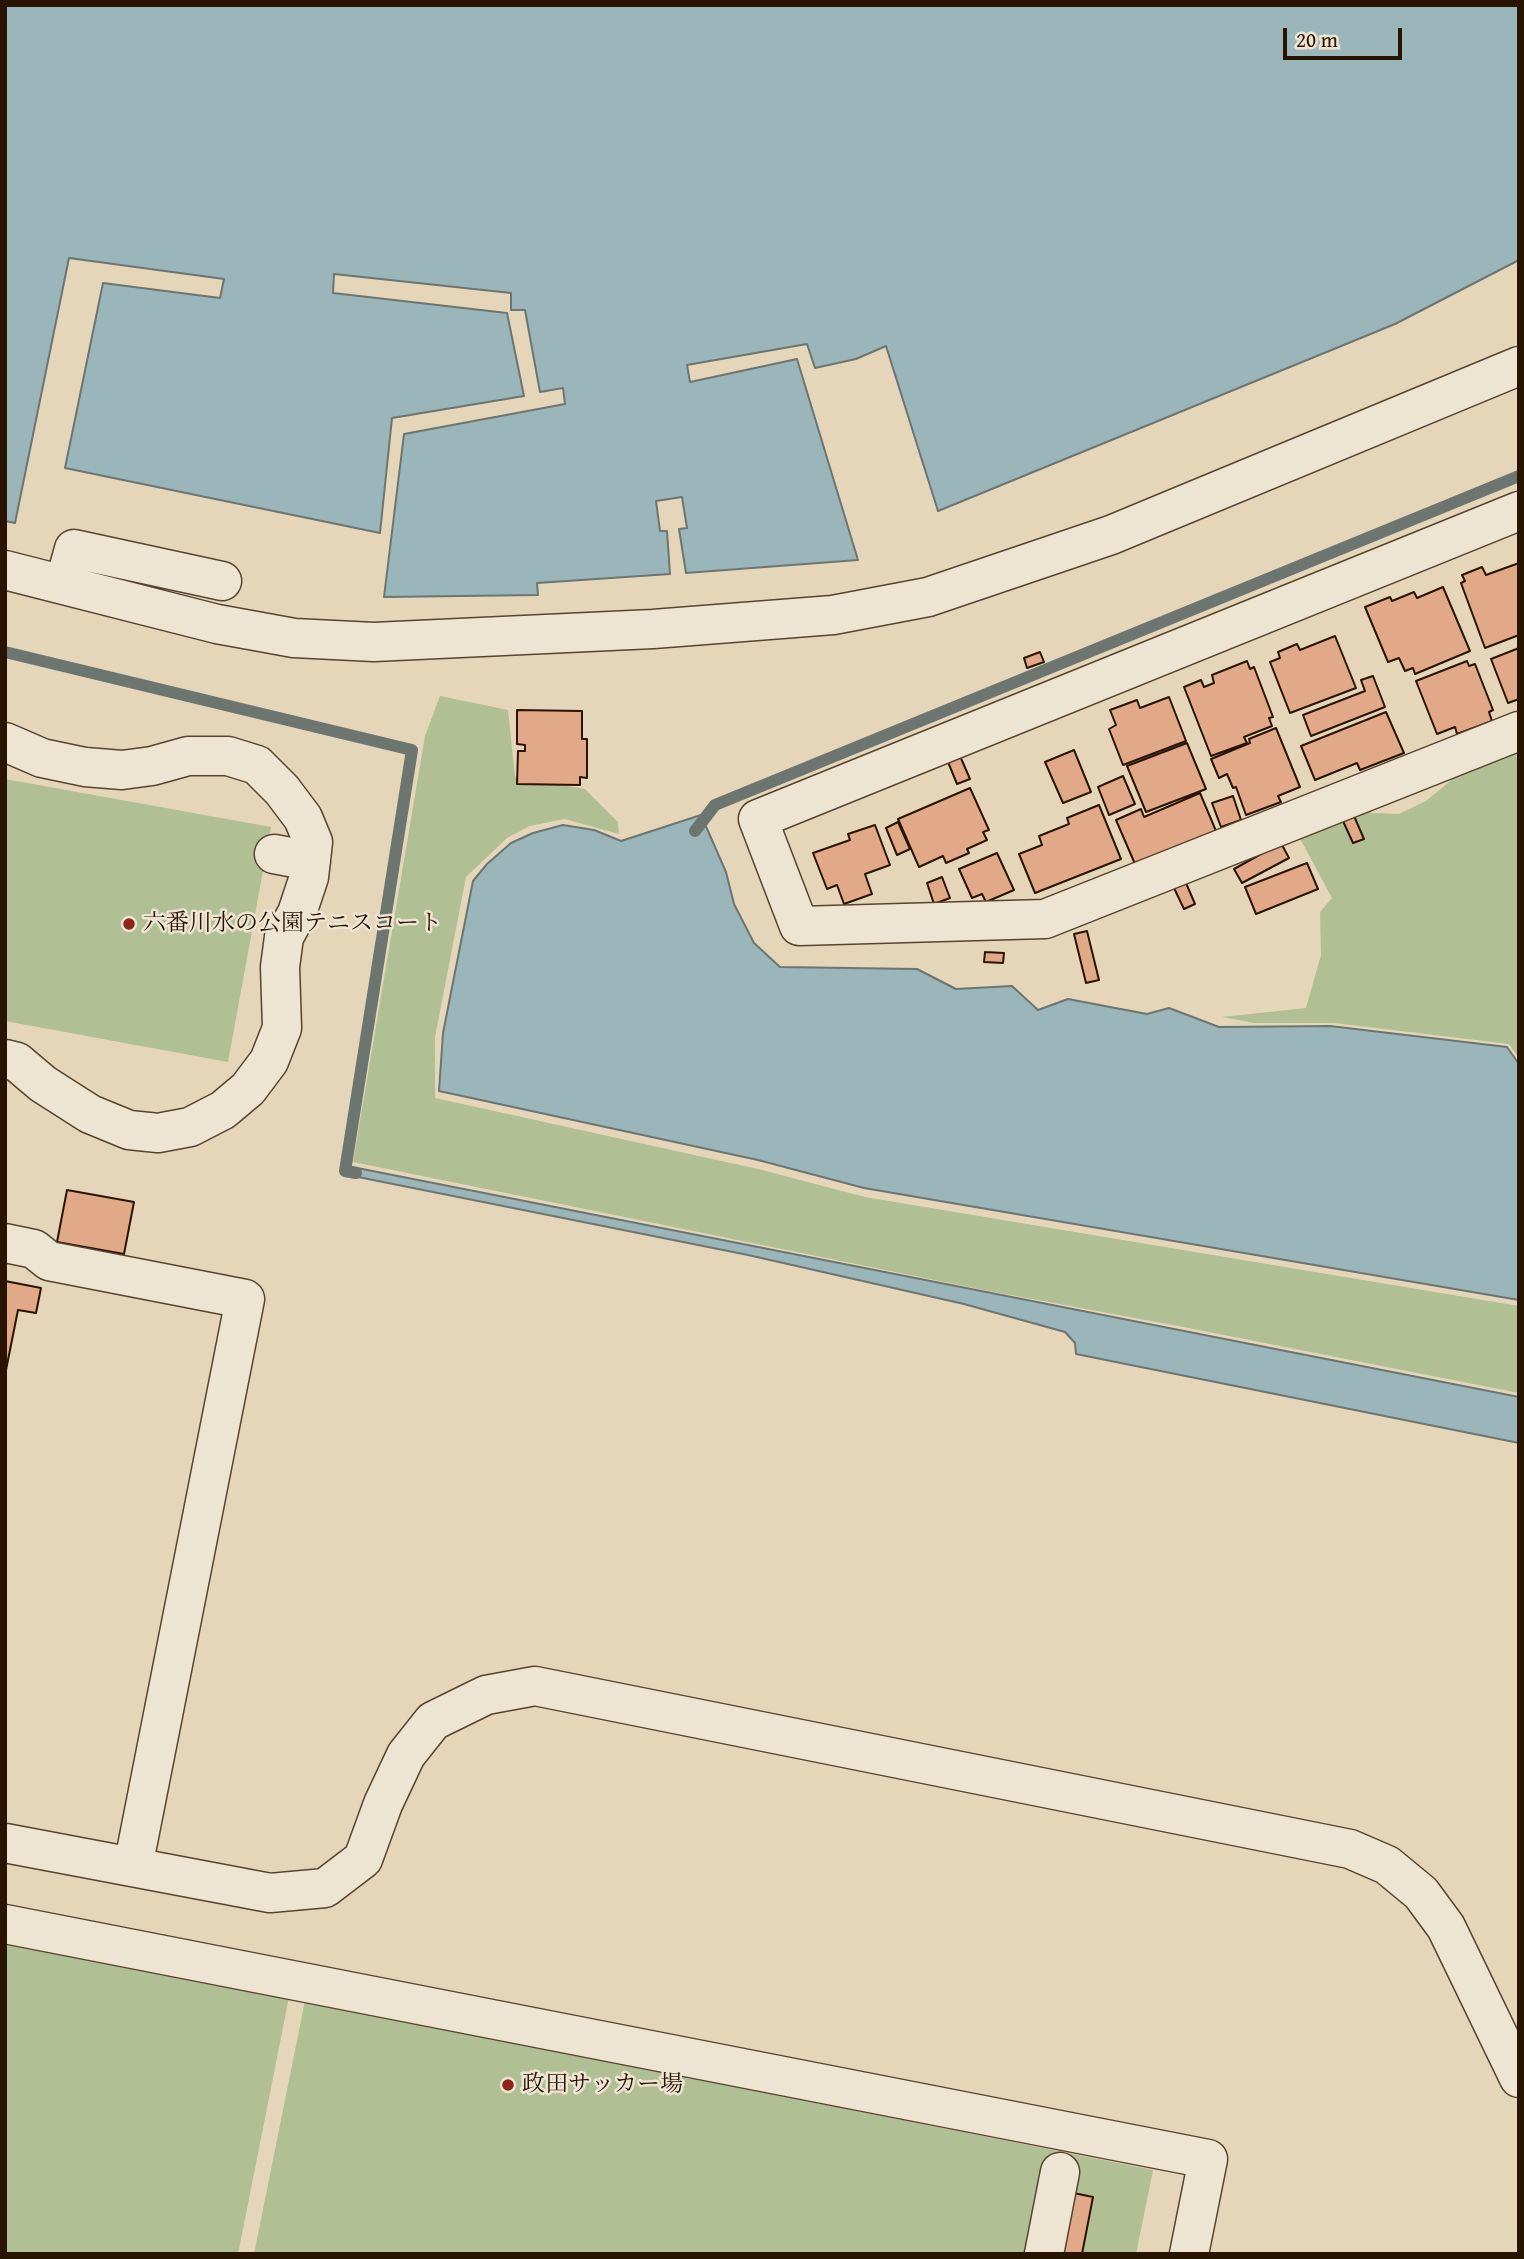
<!DOCTYPE html>
<html>
<head>
<meta charset="utf-8">
<style>
	body { margin:0 }
	#map { position:relative; width:1524px; height:2259px; overflow:hidden; background:#e5d6ba; font-family:"Gentium Book Plus",serif }
	canvas { display:block }
	.frame { position:absolute; inset:0; border:7px solid #281400; pointer-events:none }
	.scale { position:absolute; left:1283px; top:28px; width:119px; height:32px; box-sizing:border-box; border:4px solid #281400; border-top:0; padding-left:9px; font-size:21px; line-height:24px; white-space:nowrap; color:#281400; -webkit-text-stroke:5px #eee4d2; paint-order:stroke }
</style>
</head>
<body>
<div id="map">
<canvas width="1524" height="2259"></canvas>
<div class="frame"></div>
<div class="scale">20 m</div>
</div>
<script>
const g = document.querySelector('canvas').getContext('2d');
g.lineJoin = 'round';
function fillPath(path, color) { g.fillStyle = color; g.fill(path, 'evenodd'); }
const shape = rows => new Path2D(rows.map(r => 'M' + r).join(''));
function strokePath(path, color, width, dash) { g.strokeStyle = color; g.lineWidth = width; g.lineCap = dash ? 'butt' : 'round'; g.setLineDash(dash || []); g.stroke(path); }
function drawText(font, color, halo, rows, align = 'center') {
  g.font = font + ' "Gentium Book Plus","Noto Serif JP",serif'; g.lineWidth = 5; g.setLineDash([]); g.textBaseline = 'middle'; g.strokeStyle = halo; g.fillStyle = color; for (const [text, x, y, turn = 0] of rows) {
    g.save(); g.translate(x, y); g.rotate((+turn || 0) * Math.PI / 180); g.textAlign = isNaN(turn) ? turn : align; if (halo) g.strokeText(text, 0, 0); g.fillText(text, 0, 0); g.restore();
  }
}
const green = shape([
	[440,696,508,710,515,777,585,789,618,822,619,834,565,819,530,826,507,838,466,877,435,1037,435,1098,758,1169,865,1197,1519,1306,1519,1393,1178,1326,989,1291,353,1162,425,736],
	[1519,747,1519,1058,1509,1044,1334,1023,1254,1023,1222,1017,1306,1008,1321,955,1320,912,1332,898,1297,833,1357,805,1372,813,1399,814,1426,801,1455,777],
	[5,779,271,827,228,1062,5,1021],
	[5,1941,289,1997,238,2254,5,2254],
	[305,2001,1153,2170,1136,2254,254,2254]
]);
const water = shape([
	[5,5,1519,5,1519,260,1395,324,938,511,886,346,856,359,815,368,807,344,687,365,690,382,797,359,858,560,686,573,679,529,687,528,682,497,656,501,660,531,667,531,670,574,537,583,538,595,384,597,404,434,565,404,563,388,540,392,525,310,511,310,511,293,334,274,333,293,507,313,524,396,392,418,380,533,65,468,103,283,220,298,224,279,69,258,15,523,5,521,5,5],
	[701,815,726,872,734,904,754,943,780,967,917,969,956,989,1012,986,1038,1010,1068,999,1147,1014,1169,1008,1219,1027,1330,1026,1507,1047,1519,1064,1519,1300,864,1188,758,1160,439,1091,443,1033,473,881,487,864,511,843,533,833,563,825,594,830,621,841,701,815],
	[342,1165,1519,1397,1519,1443,1076,1354,1075,1343,1065,1332,964,1304,748,1255,343,1174,342,1165]
]);
const stream = shape([
	[5,652,412,750,345,1171,356,1173],
	[695,831,715,805,1519,476]
]);
const building = shape([
	[1519,563,1519,635,1485,648,1461,583,1465,581,1462,575,1482,567,1486,575,1519,563],
	[1443,587,1470,651,1415,674,1413,668,1405,671,1399,658,1388,662,1365,607,1390,597,1392,601,1414,592,1417,598,1443,587],
	[1335,636,1356,688,1290,713,1270,662,1280,658,1278,652,1297,644,1300,650,1335,636],
	[1519,648,1519,699,1508,703,1491,659,1519,648],
	[1040,652,1044,662,1027,668,1024,658,1040,652],
	[1247,661,1250,669,1254,667,1273,717,1269,718,1272,726,1244,737,1247,743,1211,756,1184,687,1201,680,1204,687,1214,683,1212,675,1247,661],
	[1467,661,1469,666,1475,664,1493,710,1489,712,1492,721,1457,734,1455,727,1437,734,1416,681,1467,661],
	[1373,676,1385,707,1311,736,1303,715,1365,691,1361,680,1373,676],
	[1169,697,1186,741,1123,765,1109,729,1116,725,1110,710,1137,700,1140,708,1169,697],
	[517,710,582,711,582,739,587,739,587,778,580,777,580,785,517,784,518,751,525,751,525,745,517,744,517,710],
	[1386,712,1404,753,1360,770,1357,763,1315,780,1301,746,1386,712],
	[1276,728,1300,787,1278,796,1281,802,1246,815,1236,787,1233,788,1227,774,1219,778,1211,759,1250,743,1249,739,1276,728],
	[1187,743,1206,789,1146,812,1127,766,1187,743],
	[1074,750,1091,792,1063,803,1045,762,1074,750],
	[960,756,970,779,957,784,948,762,960,756],
	[1123,776,1135,804,1109,815,1098,787,1123,776],
	[970,788,989,830,983,832,987,840,967,849,969,853,946,863,943,856,919,867,898,819,970,788],
	[1200,793,1216,831,1135,864,1116,820,1141,809,1144,817,1200,793],
	[1233,796,1241,820,1221,827,1212,803,1233,796],
	[1099,805,1121,859,1035,893,1019,854,1042,845,1039,836,1069,824,1067,818,1099,805],
	[1354,816,1364,839,1353,843,1343,821,1354,816],
	[898,822,910,849,897,855,886,828,898,822],
	[875,825,890,865,865,874,872,894,844,904,837,885,827,889,813,853,850,840,848,834,875,825],
	[1281,843,1289,858,1242,883,1234,869,1281,843],
	[997,853,1014,890,986,902,982,894,972,898,959,869,997,853],
	[1307,863,1318,889,1256,914,1245,887,1307,863],
	[942,877,950,898,934,904,927,883,942,877],
	[1186,883,1195,904,1184,909,1174,888,1186,883],
	[1087,931,1099,980,1086,983,1074,934,1087,931],
	[985,952,1004,953,1003,963,984,962,985,952],
	[67,1190,134,1202,124,1254,57,1242,67,1190],
	[5,1281,41,1288,36,1313,18,1310,5,1375,5,1281],
	[1064,2191,1093,2197,1082,2254,1052,2254,1064,2191]
]);
const minor = shape([
	[1519,511,758,819,799,926,1045,919,1519,731],
	[5,570,217,624,294,638,374,642,653,629,833,615,928,597,1111,535,1519,366],
	[64,585,74,549,222,581],
	[5,742,42,758,85,767,122,770,152,766,188,756,228,756,257,765,282,790,303,818,313,842,309,877,297,913,284,937,280,967,282,1028,269,1061,248,1089,223,1110,190,1127,158,1133,129,1130,90,1114,43,1084,17,1062,5,1059],
	[274,854,311,861],
	[5,1243,34,1249,49,1261,245,1299,133,1867],
	[5,1843,270,1893,325,1888,363,1859,383,1804,406,1755,433,1721,486,1695,535,1686,1350,1849,1387,1865,1421,1893,1446,1927,1519,2078],
	[5,1924,1208,2159,1189,2254],
	[1044,2254,1060,2172]
]);
const markers = [
	[129,924,7,"#8f2418"],
	[508,2085,7,"#8f2418"]
];
const poiNames = [
	["六番川水の公園テニスコート",143,924],
	["政田サッカー場",522,2085]
];
fillPath(green, '#b0bf94');
fillPath(water, '#9bb6ba');
strokePath(water, '#6d7570', 2);
strokePath(stream, '#6d7570', 12);
fillPath(building, '#e2a989');
strokePath(building, '#281400', 2);
strokePath(minor, '#57442e', 41);
strokePath(minor, '#eee4d2', 38);
for (const [x, y, r, color] of markers) { const dot = new Path2D(); dot.arc(x, y, r, 0, 2 * Math.PI); g.fillStyle = color; g.fill(dot); strokePath(dot, '#eee4d2', 2.5); }
drawText('23px', '#281400', '#eee4d2', poiNames, 'left');
</script>
</body>
</html>
